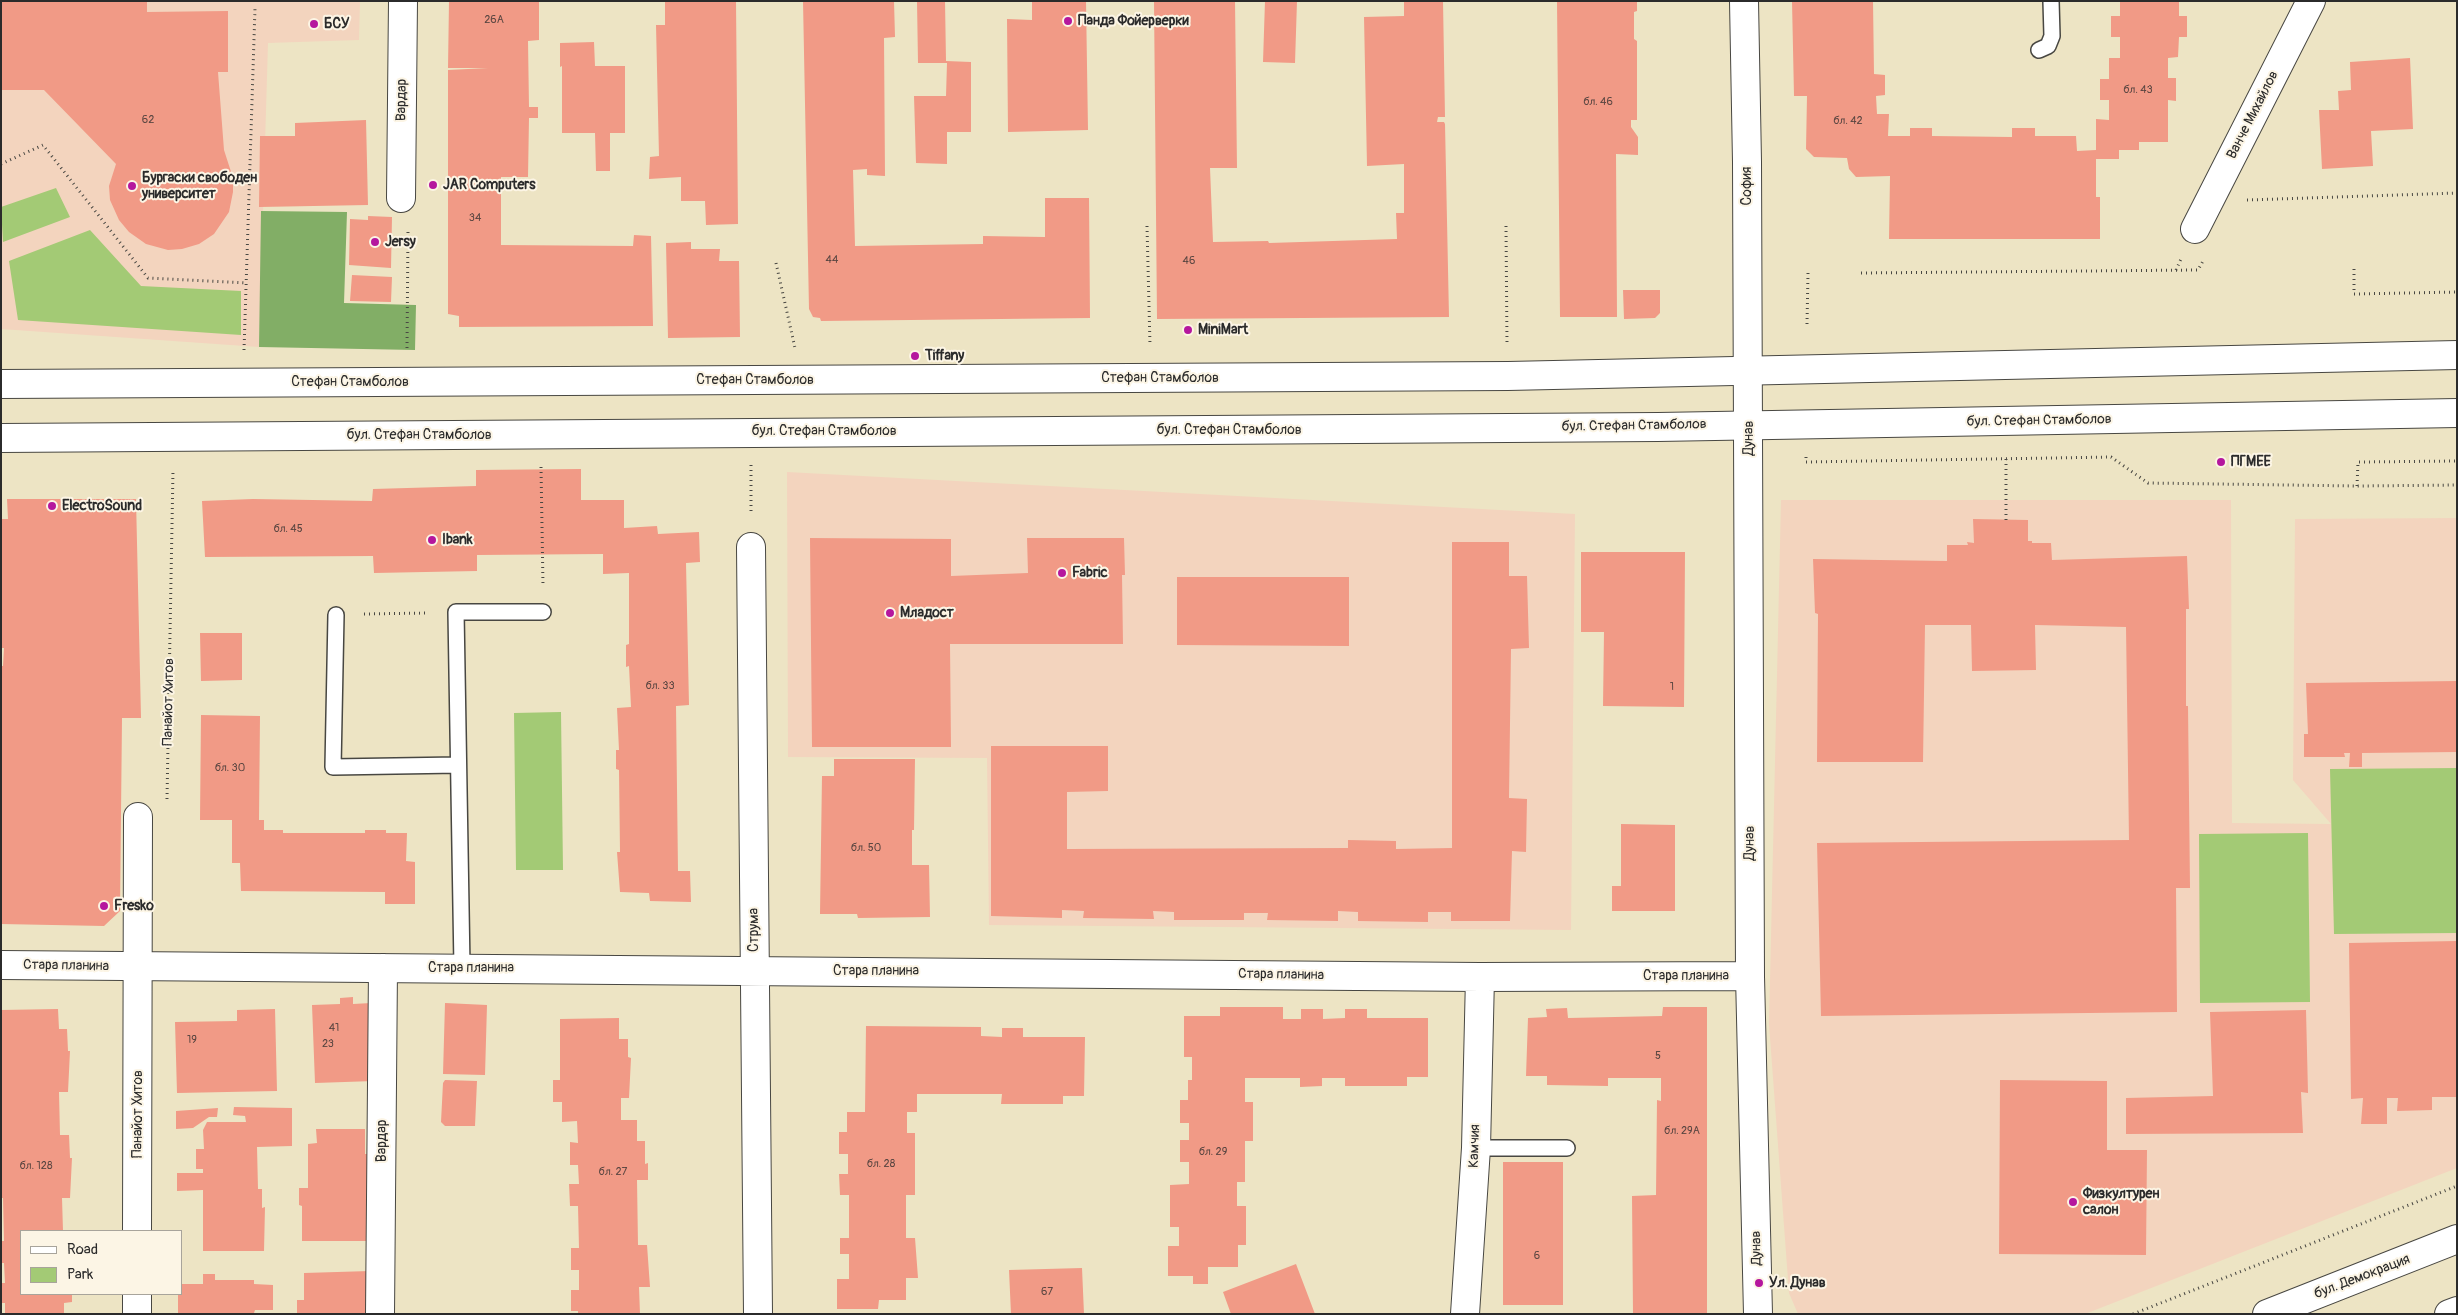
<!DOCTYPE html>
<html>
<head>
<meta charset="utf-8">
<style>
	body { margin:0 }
	#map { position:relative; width:2458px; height:1315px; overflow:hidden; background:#ede4c4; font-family:Pangolin,sans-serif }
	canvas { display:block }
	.frame { position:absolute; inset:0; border:2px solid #2b2b2b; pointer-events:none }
	.legend { position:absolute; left:20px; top:1230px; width:162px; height:65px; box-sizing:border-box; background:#fcf5e5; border:1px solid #a8a49b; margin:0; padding:6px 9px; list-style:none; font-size:15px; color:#2b2b2b }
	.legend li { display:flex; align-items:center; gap:10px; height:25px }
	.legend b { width:25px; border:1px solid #a8a49b }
</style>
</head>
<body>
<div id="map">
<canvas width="2458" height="1315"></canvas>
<div class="frame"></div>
<ul class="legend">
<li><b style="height:6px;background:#fff"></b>Road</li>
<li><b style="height:14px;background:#a3ca75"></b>Park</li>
</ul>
</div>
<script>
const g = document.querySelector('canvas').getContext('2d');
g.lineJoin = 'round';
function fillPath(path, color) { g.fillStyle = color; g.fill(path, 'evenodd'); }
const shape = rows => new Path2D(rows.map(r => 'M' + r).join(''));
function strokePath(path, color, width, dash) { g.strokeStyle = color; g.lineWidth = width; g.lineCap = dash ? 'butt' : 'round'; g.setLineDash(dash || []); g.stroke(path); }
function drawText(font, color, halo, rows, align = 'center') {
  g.font = font + ' Pangolin,sans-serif'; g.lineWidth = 4; g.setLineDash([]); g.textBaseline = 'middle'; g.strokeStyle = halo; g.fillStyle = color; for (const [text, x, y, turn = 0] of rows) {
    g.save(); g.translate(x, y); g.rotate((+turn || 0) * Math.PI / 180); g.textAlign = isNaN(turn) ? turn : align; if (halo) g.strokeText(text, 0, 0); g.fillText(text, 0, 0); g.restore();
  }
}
const built = shape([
	[1,1,360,1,359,40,268,43,259,347,1,329],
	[787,472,1575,514,1571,930,989,925,987,758,788,757],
	[1781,500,2231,500,2232,823,2331,824,2293,780,2295,519,2457,518,2457,1168,2085,1314,1798,1314,1789,1293,1769,1024]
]);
const green = shape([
	[56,188,70,217,3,242,1,207],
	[90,230,141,286,241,291,241,335,18,320,9,261],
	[561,712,563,870,516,870,514,713],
	[2457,768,2457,933,2334,934,2330,769],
	[2308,833,2310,1002,2200,1003,2199,834]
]);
const forest = shape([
	[261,211,347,212,344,303,416,305,415,350,259,347]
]);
const building = shape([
	[1,1,147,1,147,12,228,11,228,72,218,72,224,150,233,178,233,192,229,212,214,234,199,244,182,249,168,250,146,244,129,232,119,220,110,200,109,186,116,164,44,90,1,90],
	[449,1,539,1,539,40,528,41,529,107,538,107,538,118,529,118,528,177,501,177,501,245,633,246,634,235,651,236,653,326,459,327,459,316,448,314,448,70,488,68,448,68],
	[665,1,736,1,738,224,706,225,705,201,681,201,681,177,649,179,650,157,659,156,656,25,665,25],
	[803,1,894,1,895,37,884,38,885,176,867,175,867,169,853,170,855,246,983,244,983,236,1045,237,1045,198,1089,198,1090,318,821,321,820,318,813,317,809,309],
	[917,1,945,1,946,61,971,62,971,132,947,132,947,164,916,163,914,96,946,96,947,63,918,63],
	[1032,1,1086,1,1088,130,1008,132,1007,19,1032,20],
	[1154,1,1235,1,1237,168,1210,168,1213,242,1268,241,1269,243,1397,239,1396,213,1404,213,1404,164,1367,166,1364,17,1404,16,1404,1,1443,1,1445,117,1438,117,1437,122,1444,122,1445,124,1449,317,1157,319],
	[1265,1,1297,1,1295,63,1263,62],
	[1557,1,1637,1,1637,11,1634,12,1634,39,1637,41,1637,120,1631,120,1631,127,1638,137,1638,155,1616,154,1617,317,1560,317],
	[1792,1,1873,1,1874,74,1885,75,1885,95,1876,96,1877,114,1889,114,1888,136,1910,136,1910,128,1932,128,1932,136,2012,137,2012,128,2035,128,2035,136,2076,136,2077,151,2096,150,2096,119,2109,120,2109,100,2100,100,2100,79,2109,79,2109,58,2120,58,2120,37,2111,37,2111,16,2120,16,2120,1,2179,1,2179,16,2187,16,2187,37,2179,37,2178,57,2168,58,2168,78,2176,78,2176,101,2168,100,2168,142,2139,142,2139,150,2119,150,2119,159,2096,159,2096,197,2100,197,2100,239,1889,239,1890,176,1856,177,1849,169,1847,158,1814,157,1806,149,1807,96,1794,96],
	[594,42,595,66,625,66,625,133,610,133,610,171,596,171,595,133,562,133,562,66,560,67,560,43],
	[2410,58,2413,129,2371,131,2373,166,2322,169,2319,110,2339,110,2338,91,2351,90,2350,62],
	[366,120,368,205,259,207,260,136,295,136,295,123],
	[368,216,392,217,391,268,349,265,350,219,368,220],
	[691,242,691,249,720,249,719,261,739,261,740,337,668,338,666,243],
	[352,275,392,277,391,302,350,301],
	[1623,290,1660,290,1660,313,1655,318,1624,319],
	[581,469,581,500,624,500,624,528,657,526,658,534,699,532,700,562,686,563,689,705,676,706,678,871,690,871,691,902,650,901,649,893,620,892,617,852,620,852,619,770,616,769,616,750,619,750,617,708,631,707,629,666,626,667,626,645,629,644,629,573,603,574,603,554,477,555,477,571,374,573,373,556,205,557,202,501,253,499,372,501,373,489,476,486,476,470],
	[7,499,136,499,141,718,122,718,120,911,104,926,1,924,1,666,3,666,4,648,1,648,1,519,8,519],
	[1973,519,2028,520,2028,541,2032,541,2032,543,2051,543,2052,560,2187,556,2189,609,2186,609,2186,706,2188,706,2190,888,2176,888,2177,1012,1821,1016,1817,843,2129,840,2126,627,2035,625,2036,670,1972,671,1971,625,1925,625,1923,762,1817,762,1818,614,1815,613,1813,559,1947,561,1947,545,1968,545,1967,542,1974,543],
	[810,538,951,539,951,576,1028,573,1027,538,1124,538,1125,575,1122,575,1123,644,950,644,951,747,812,747],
	[1452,542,1509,542,1509,576,1527,576,1529,648,1511,649,1509,798,1527,799,1526,852,1512,851,1510,921,1451,921,1451,912,1428,912,1428,922,1358,921,1358,912,1338,911,1338,921,1267,920,1268,913,1244,913,1244,920,1174,920,1174,912,1153,911,1154,919,1083,918,1084,911,1062,910,1062,918,991,916,991,746,1108,746,1108,791,1067,792,1067,849,1348,848,1348,840,1396,841,1396,849,1452,848],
	[1581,552,1685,552,1684,707,1603,706,1604,632,1581,632],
	[1177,577,1349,577,1349,646,1177,645],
	[200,633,242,633,242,680,201,681],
	[2457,681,2457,752,2362,753,2362,767,2349,767,2350,753,2344,753,2345,757,2304,757,2304,734,2308,734,2306,683],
	[201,715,260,716,259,820,264,820,264,830,283,830,283,833,365,833,365,830,386,830,386,833,407,833,406,861,415,862,415,904,385,904,385,892,241,891,240,863,232,863,232,820,200,820],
	[834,759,915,759,914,830,912,830,912,865,929,865,930,917,858,918,857,914,820,914,822,776,834,776],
	[1621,824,1675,825,1675,911,1612,911,1612,886,1621,886],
	[2457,941,2457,1097,2432,1097,2432,1110,2397,1111,2398,1098,2387,1098,2387,1124,2361,1124,2363,1098,2351,1099,2349,943],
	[353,997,353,1004,371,1003,374,1081,315,1083,312,1005,340,1004,340,998],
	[445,1003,487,1005,485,1075,443,1074],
	[1220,1007,1283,1007,1283,1019,1301,1019,1301,1009,1323,1009,1323,1019,1345,1018,1345,1009,1367,1009,1367,1018,1428,1018,1428,1077,1407,1077,1407,1086,1345,1086,1345,1078,1322,1078,1322,1086,1300,1087,1300,1078,1245,1078,1245,1102,1253,1102,1253,1141,1245,1141,1245,1182,1237,1182,1237,1206,1246,1206,1246,1245,1238,1245,1238,1267,1208,1267,1208,1284,1193,1284,1193,1276,1168,1276,1168,1246,1179,1246,1179,1227,1170,1227,1170,1185,1189,1184,1189,1162,1180,1162,1180,1140,1189,1140,1189,1123,1180,1123,1180,1100,1188,1100,1188,1080,1192,1080,1192,1057,1184,1057,1184,1016,1220,1016],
	[1663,1007,1707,1007,1707,1314,1633,1314,1632,1196,1656,1195,1657,1100,1661,1101,1661,1078,1608,1078,1608,1086,1547,1085,1547,1076,1526,1076,1528,1018,1547,1017,1546,1009,1567,1008,1568,1018,1662,1016],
	[58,1009,59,1029,67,1029,68,1051,70,1051,68,1092,59,1092,60,1135,69,1135,70,1158,72,1158,70,1198,62,1198,63,1231,21,1231,21,1294,72,1294,72,1302,64,1303,64,1314,5,1314,5,1303,1,1303,1,1283,5,1283,4,1263,1,1263,1,1241,4,1241,3,1198,1,1198,1,1010],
	[275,1009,277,1091,177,1093,175,1022,237,1021,237,1010],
	[2306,1010,2308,1093,2301,1092,2303,1133,2126,1134,2126,1098,2213,1096,2210,1012],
	[619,1018,619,1039,628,1039,628,1057,631,1058,629,1098,621,1098,621,1120,637,1120,637,1141,645,1141,645,1164,648,1163,648,1180,637,1180,638,1245,647,1245,650,1287,639,1287,640,1314,578,1314,578,1311,571,1311,571,1290,579,1290,579,1270,571,1270,571,1248,579,1248,578,1206,570,1206,569,1184,579,1184,578,1165,570,1165,570,1142,578,1143,577,1121,562,1122,562,1102,553,1102,553,1080,560,1080,560,1019],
	[866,1026,981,1027,981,1036,1002,1037,1002,1028,1023,1028,1023,1037,1085,1037,1084,1096,1063,1096,1063,1104,1001,1104,1002,1094,917,1094,917,1112,907,1112,907,1133,915,1133,915,1195,906,1195,906,1238,915,1238,918,1278,906,1278,906,1300,879,1300,878,1309,837,1309,837,1279,849,1279,849,1254,840,1254,840,1238,849,1238,849,1195,840,1195,839,1174,848,1174,848,1154,839,1154,839,1132,847,1132,847,1112,865,1112],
	[445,1080,477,1081,475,1126,445,1126,441,1122,443,1083],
	[2000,1080,2107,1081,2107,1150,2147,1150,2146,1255,1999,1254],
	[234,1107,292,1108,292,1146,257,1147,258,1189,262,1189,262,1208,265,1207,264,1251,203,1251,203,1190,177,1191,177,1173,203,1173,203,1169,196,1169,196,1149,204,1149,203,1130,207,1122,246,1122,245,1116,233,1115],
	[218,1108,217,1117,209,1117,193,1128,176,1129,176,1111],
	[316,1129,365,1129,365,1154,371,1154,371,1241,302,1241,302,1206,299,1205,299,1188,308,1188,308,1144,317,1143],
	[1503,1162,1563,1162,1563,1305,1503,1305],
	[1296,1264,1315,1314,1231,1314,1223,1292],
	[1082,1268,1084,1314,1011,1314,1009,1270],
	[370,1271,371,1314,297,1314,297,1300,304,1300,304,1273],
	[203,1274,215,1274,215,1280,254,1280,254,1284,273,1285,273,1310,255,1310,254,1313,240,1314,178,1314,178,1294,181,1294,181,1284,203,1284]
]);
const path = shape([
	[1,164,43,145,148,278,247,283],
	[2247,200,2457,193],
	[1147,226,1150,345],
	[1506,226,1507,343],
	[776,263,795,348],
	[2354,269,2354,294,2457,292],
	[2176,270,2181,259],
	[1861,273,2198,270,2203,261],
	[1807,324,1808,273],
	[407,348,408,230],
	[244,350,255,8],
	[1806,457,1806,462,2111,457,2148,483,2357,486,2457,485],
	[751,465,751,514],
	[541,467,543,586],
	[2357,486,2358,462,2457,461],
	[2006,520,2006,459],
	[364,614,428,613],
	[167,799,173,470],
	[2133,1314,2457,1186]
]);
const lane = shape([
	[2039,50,2048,46,2052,36,2051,1],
	[336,615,333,767,458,765],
	[462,967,456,612,543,612],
	[1476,1148,1567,1148]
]);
const street = shape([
	[1744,1,1747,162,1750,976,1758,1314],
	[401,198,403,1],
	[2195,229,2311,1],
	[751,547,758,1314],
	[1,965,1480,977,1750,976],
	[137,1231,138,817],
	[137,1314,137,1294],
	[380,1314,383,968],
	[1465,1314,1476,1148,1480,977]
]);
const secondary = shape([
	[1,384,1508,376,2457,355],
	[1,438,1658,427,2457,413],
	[2267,1314,2457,1239],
	[2449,1314,2457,1311]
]);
const markers = [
	[1068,21,5,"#b5179e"],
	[314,24,5,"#b5179e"],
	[433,185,5,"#b5179e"],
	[132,186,5,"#b5179e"],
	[375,242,5,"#b5179e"],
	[1188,330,5,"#b5179e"],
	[915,356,5,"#b5179e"],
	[2221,462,5,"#b5179e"],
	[52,506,5,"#b5179e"],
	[432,540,5,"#b5179e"],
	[1062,573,5,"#b5179e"],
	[890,613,5,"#b5179e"],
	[104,906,5,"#b5179e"],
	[2073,1202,5,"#b5179e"],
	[1759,1283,5,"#b5179e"]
];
const numberNames = [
	["26A",494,20],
	["бл. 43",2138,90],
	["бл. 46",1598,102],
	["62",148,120],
	["бл. 42",1848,121],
	["34",475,218],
	["44",832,260],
	["46",1189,261],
	["бл. 45",288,529],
	["бл. 33",660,686],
	["1",1672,687],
	["бл. 30",230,768],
	["бл. 50",866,848],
	["41",334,1028],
	["19",192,1040],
	["23",328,1044],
	["5",1658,1056],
	["бл. 29A",1682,1131],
	["бл. 29",1213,1152],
	["бл. 28",881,1164],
	["бл. 128",36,1166],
	["бл. 27",613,1172],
	["6",1537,1256],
	["67",1047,1292]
];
const poiNames = [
	["Панда Фойерверки",1078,21],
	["БСУ",324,24],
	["Бургаски свободен",142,178],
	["университет",142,194],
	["JAR Computers",443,185],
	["Jersy",385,242],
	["MiniMart",1198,330],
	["Tiffany",925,356],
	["ПГМЕЕ",2231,462],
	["ElectroSound",62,506],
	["Ibank",442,540],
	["Fabric",1072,573],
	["Младост",900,613],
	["Fresko",114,906],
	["Физкултурен",2083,1194],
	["салон",2083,1210],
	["Ул. Дунав",1769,1283]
];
const streetNames = [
	["Вардар",402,100,-89],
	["Ванче Михайлов",2253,115,-63],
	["София",1747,186,-90],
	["Стефан Стамболов",1160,378],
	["Стефан Стамболов",755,380],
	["Стефан Стамболов",350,382],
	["бул. Стефан Стамболов",2039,421,-1],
	["бул. Стефан Стамболов",1634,426,-1],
	["бул. Стефан Стамболов",1229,430],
	["бул. Стефан Стамболов",824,431],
	["бул. Стефан Стамболов",419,435],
	["Дунав",1749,438,-90],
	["Панайот Хитов",169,702,-89],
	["Дунав",1750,843,-90],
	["Струма",754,930,-90],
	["Стара планина",66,966,1],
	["Стара планина",471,968],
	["Стара планина",876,971],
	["Стара планина",1281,975,1],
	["Стара планина",1686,976],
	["Панайот Хитов",138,1114,-90],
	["Вардар",382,1141,-90],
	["Камчия",1475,1146,-88],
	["Дунав",1757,1248,-91],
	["бул. Демокрация",2362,1277,-21]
];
fillPath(built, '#f3d4be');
fillPath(green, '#a3ca75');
fillPath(forest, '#82ae66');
fillPath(building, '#f19a86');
strokePath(lane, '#484742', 18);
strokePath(street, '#484742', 30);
strokePath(secondary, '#484742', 30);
strokePath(path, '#484742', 3, [1, 4]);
strokePath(lane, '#fff', 15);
strokePath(street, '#fff', 28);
strokePath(secondary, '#fff', 28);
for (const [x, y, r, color] of markers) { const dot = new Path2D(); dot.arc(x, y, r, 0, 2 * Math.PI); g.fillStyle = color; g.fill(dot); strokePath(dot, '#fcf5e5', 2); }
drawText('11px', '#5c4742', null, numberNames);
drawText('bold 14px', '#2b2b2b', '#fcf5e5', poiNames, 'left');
drawText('14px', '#2b2b2b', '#fcf5e5', streetNames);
</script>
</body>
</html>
